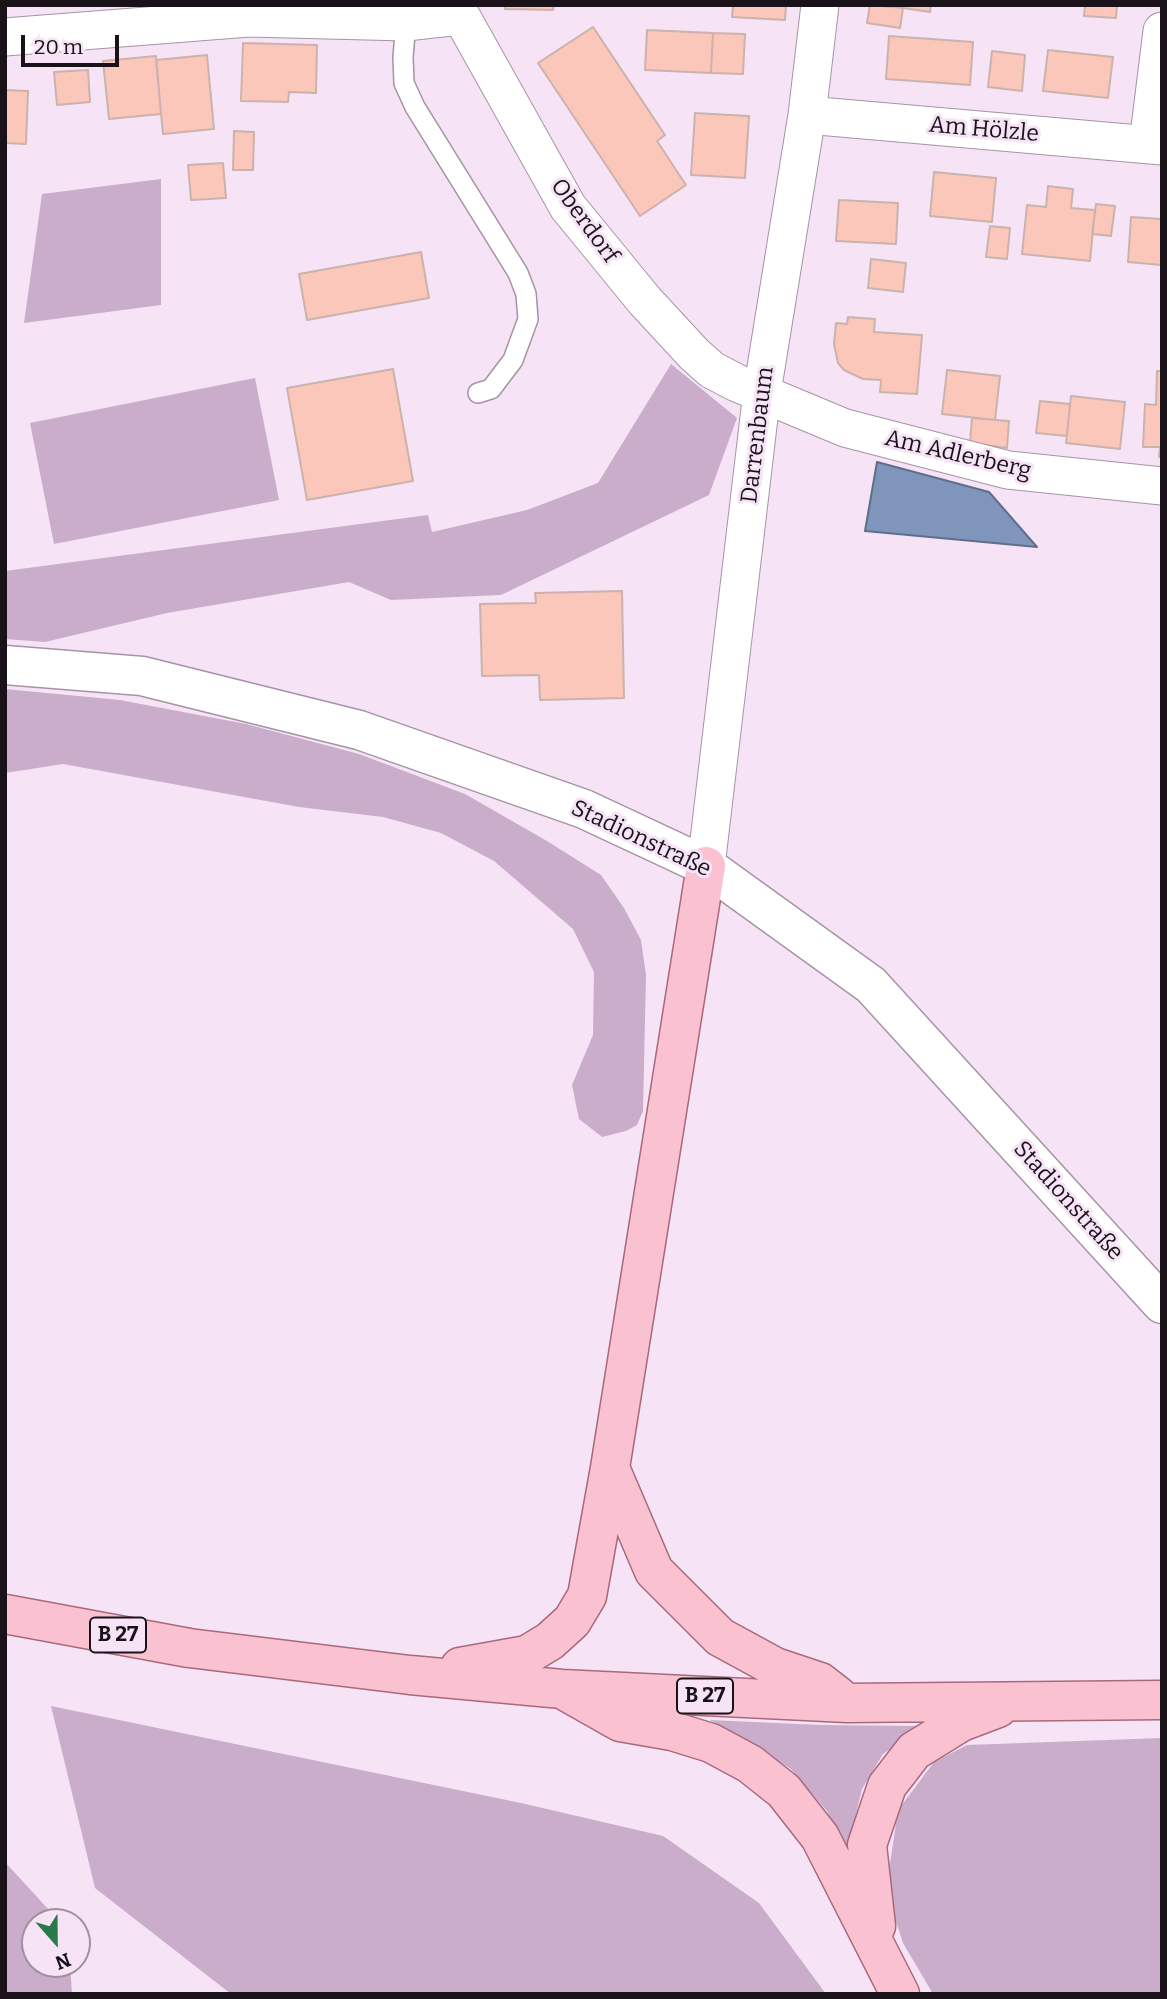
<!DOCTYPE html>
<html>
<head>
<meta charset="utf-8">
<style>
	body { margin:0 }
	#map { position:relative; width:1167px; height:1999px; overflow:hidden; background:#f6e4f6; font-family:Bitter,serif }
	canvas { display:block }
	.frame { position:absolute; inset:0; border:7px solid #191319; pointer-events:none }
	.north { position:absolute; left:21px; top:1908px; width:70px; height:70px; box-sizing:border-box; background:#f6e4f6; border:2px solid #9e909e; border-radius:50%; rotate:159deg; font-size:19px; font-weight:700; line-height:28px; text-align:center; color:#191319 }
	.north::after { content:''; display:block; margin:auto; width:24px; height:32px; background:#287a4b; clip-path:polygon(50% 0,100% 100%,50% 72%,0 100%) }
	.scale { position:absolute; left:21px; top:35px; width:98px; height:32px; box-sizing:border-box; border:4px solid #191319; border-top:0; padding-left:9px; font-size:21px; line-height:24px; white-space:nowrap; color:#191319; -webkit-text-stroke:5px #f6e4f6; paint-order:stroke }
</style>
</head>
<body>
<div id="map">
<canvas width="1167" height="1999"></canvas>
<div class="frame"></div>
<div class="north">N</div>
<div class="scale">20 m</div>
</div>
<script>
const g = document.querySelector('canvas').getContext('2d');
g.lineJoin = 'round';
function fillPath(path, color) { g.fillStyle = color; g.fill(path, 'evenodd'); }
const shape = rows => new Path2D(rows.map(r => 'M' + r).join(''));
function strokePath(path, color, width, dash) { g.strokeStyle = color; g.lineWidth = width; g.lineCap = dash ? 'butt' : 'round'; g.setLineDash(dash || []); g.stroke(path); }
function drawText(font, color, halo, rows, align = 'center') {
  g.font = font + ' Bitter,serif'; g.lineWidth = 6; g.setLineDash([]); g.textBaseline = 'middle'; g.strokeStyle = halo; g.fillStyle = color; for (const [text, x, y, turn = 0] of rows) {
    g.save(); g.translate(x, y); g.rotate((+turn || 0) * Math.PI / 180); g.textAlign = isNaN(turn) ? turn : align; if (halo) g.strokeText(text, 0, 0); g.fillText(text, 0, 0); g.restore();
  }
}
const green = shape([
	[161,179,161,305,24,323,42,194],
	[671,364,737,418,709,495,501,595,391,600,349,582,167,613,45,642,5,639,5,571,428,515,432,532,527,510,598,483],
	[255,378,279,500,54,544,30,423],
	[5,689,120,700,246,724,359,754,465,794,547,841,601,875,624,908,641,940,646,975,643,1111,637,1125,626,1131,602,1137,579,1119,572,1085,593,1035,594,972,573,929,494,861,441,833,383,817,299,807,63,764,5,773],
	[51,1706,521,1803,663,1836,759,1903,826,1994,231,1994,95,1888],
	[710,1720,821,1725,924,1726,883,1754,862,1789,847,1851,827,1811,791,1769],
	[1162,1738,1162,1994,933,1994,903,1943,886,1891,898,1810,934,1762,967,1745],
	[5,1862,60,1922,35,1922,35,1964,70,1964,72,1994,5,1994]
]);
const water = shape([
	[877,462,989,492,1037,547,865,531,877,462]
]);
const building = shape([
	[505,5,554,5,553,10,505,9,505,5],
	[733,5,786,5,785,20,732,17,733,5],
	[870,5,903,8,900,28,867,23,870,5],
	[903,5,931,5,930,12,903,8,903,5],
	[1085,5,1117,5,1116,18,1084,16,1085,5],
	[593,27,665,135,657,141,686,185,640,216,538,63,593,27],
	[647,30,713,33,711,73,645,70,647,30],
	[713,33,745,34,743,74,711,73,713,33],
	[889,36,973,42,970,85,886,79,889,36],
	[243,43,317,45,316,93,289,92,288,102,241,101,243,43],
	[1048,50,1113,57,1108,98,1043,91,1048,50],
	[992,51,1025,55,1022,91,988,87,992,51],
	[207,55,214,129,163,134,156,60,207,55],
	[156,56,161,114,109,119,103,61,156,56],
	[88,70,90,102,57,105,54,72,88,70],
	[5,90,28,91,26,144,5,143,5,90],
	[695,113,749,116,745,178,691,175,695,113],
	[234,131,254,132,253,170,233,170,234,131],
	[223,163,226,198,191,200,188,165,223,163],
	[934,172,996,178,992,222,930,216,934,172],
	[1048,186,1073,189,1071,208,1095,210,1090,261,1022,254,1027,205,1046,207,1048,186],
	[839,200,898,203,896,244,836,241,839,200],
	[1096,204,1115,206,1111,236,1092,234,1096,204],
	[1131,217,1162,219,1162,265,1128,262,1131,217],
	[990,226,1010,228,1007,259,986,257,990,226],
	[421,252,429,298,307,320,299,274,421,252],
	[871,259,906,263,903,292,868,288,871,259],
	[848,317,875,319,874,332,922,335,917,394,880,392,881,380,863,379,844,370,838,363,834,344,836,323,847,324,848,317],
	[393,369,413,481,307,500,287,388,393,369],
	[947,370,1000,376,995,420,942,414,947,370],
	[1157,371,1162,371,1162,457,1159,457,1160,447,1143,447,1145,404,1156,405,1157,371],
	[1071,396,1125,402,1120,449,1066,443,1071,396],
	[1040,401,1070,404,1067,436,1036,433,1040,401],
	[972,418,1009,421,1007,448,970,443,972,418],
	[622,591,624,698,540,700,539,675,482,676,480,604,536,603,535,593,622,591]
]);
const service = shape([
	[406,22,403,57,404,83,415,107,518,273,526,294,528,319,513,360,491,389,478,393]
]);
const minor = shape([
	[455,5,568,207,645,301,694,354,712,370,737,383,845,428,1008,470,1162,486],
	[5,37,249,18,406,22,460,16],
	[807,115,1162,146],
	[1148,144,1162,31],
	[706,866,762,392,807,115,820,5]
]);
const tertiary = shape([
	[5,665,142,676,359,730,584,809,706,866,871,985,1162,1304]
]);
const primary = shape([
	[610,1468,654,1571,720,1637,775,1667,820,1682,838,1696],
	[5,1614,189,1648,410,1675,562,1689,847,1703,1162,1700],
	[460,1667,527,1655,550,1641,572,1621,587,1596,610,1468,706,866],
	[567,1692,620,1722,672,1731,711,1743,750,1764,784,1791,820,1837,900,1994],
	[876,1926,867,1845,887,1786,914,1751,961,1722,998,1708]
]);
const shields = [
	[118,1635,56],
	[705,1696,56]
];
const shieldNames = [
	["B 27",118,1635],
	["B 27",705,1696]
];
const streetNames = [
	["Am Hölzle",984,130,5],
	["Oberdorf",584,221,54],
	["Darrenbaum",758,435,-83],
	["Am Adlerberg",958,455,13],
	["Stadionstraße",641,839,25],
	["Stadionstraße",1068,1201,48]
];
fillPath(green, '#caadca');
fillPath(water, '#7f95bb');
strokePath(water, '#606e8a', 2);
fillPath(building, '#fac7ba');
strokePath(building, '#cbb2ac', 2);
strokePath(service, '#a594a5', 22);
strokePath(minor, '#a594a5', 39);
strokePath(tertiary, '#a594a5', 41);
strokePath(primary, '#a9697c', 41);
strokePath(service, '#fff', 19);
strokePath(minor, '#fff', 37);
strokePath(tertiary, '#fff', 38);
strokePath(primary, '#fac1d0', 38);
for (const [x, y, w] of shields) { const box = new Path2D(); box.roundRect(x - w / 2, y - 17.5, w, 35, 5); g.fillStyle = '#f6e4f6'; g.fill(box); strokePath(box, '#191319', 2); }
drawText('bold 21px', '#191319', null, shieldNames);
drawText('23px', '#191319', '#f6e4f6', streetNames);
</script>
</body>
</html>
